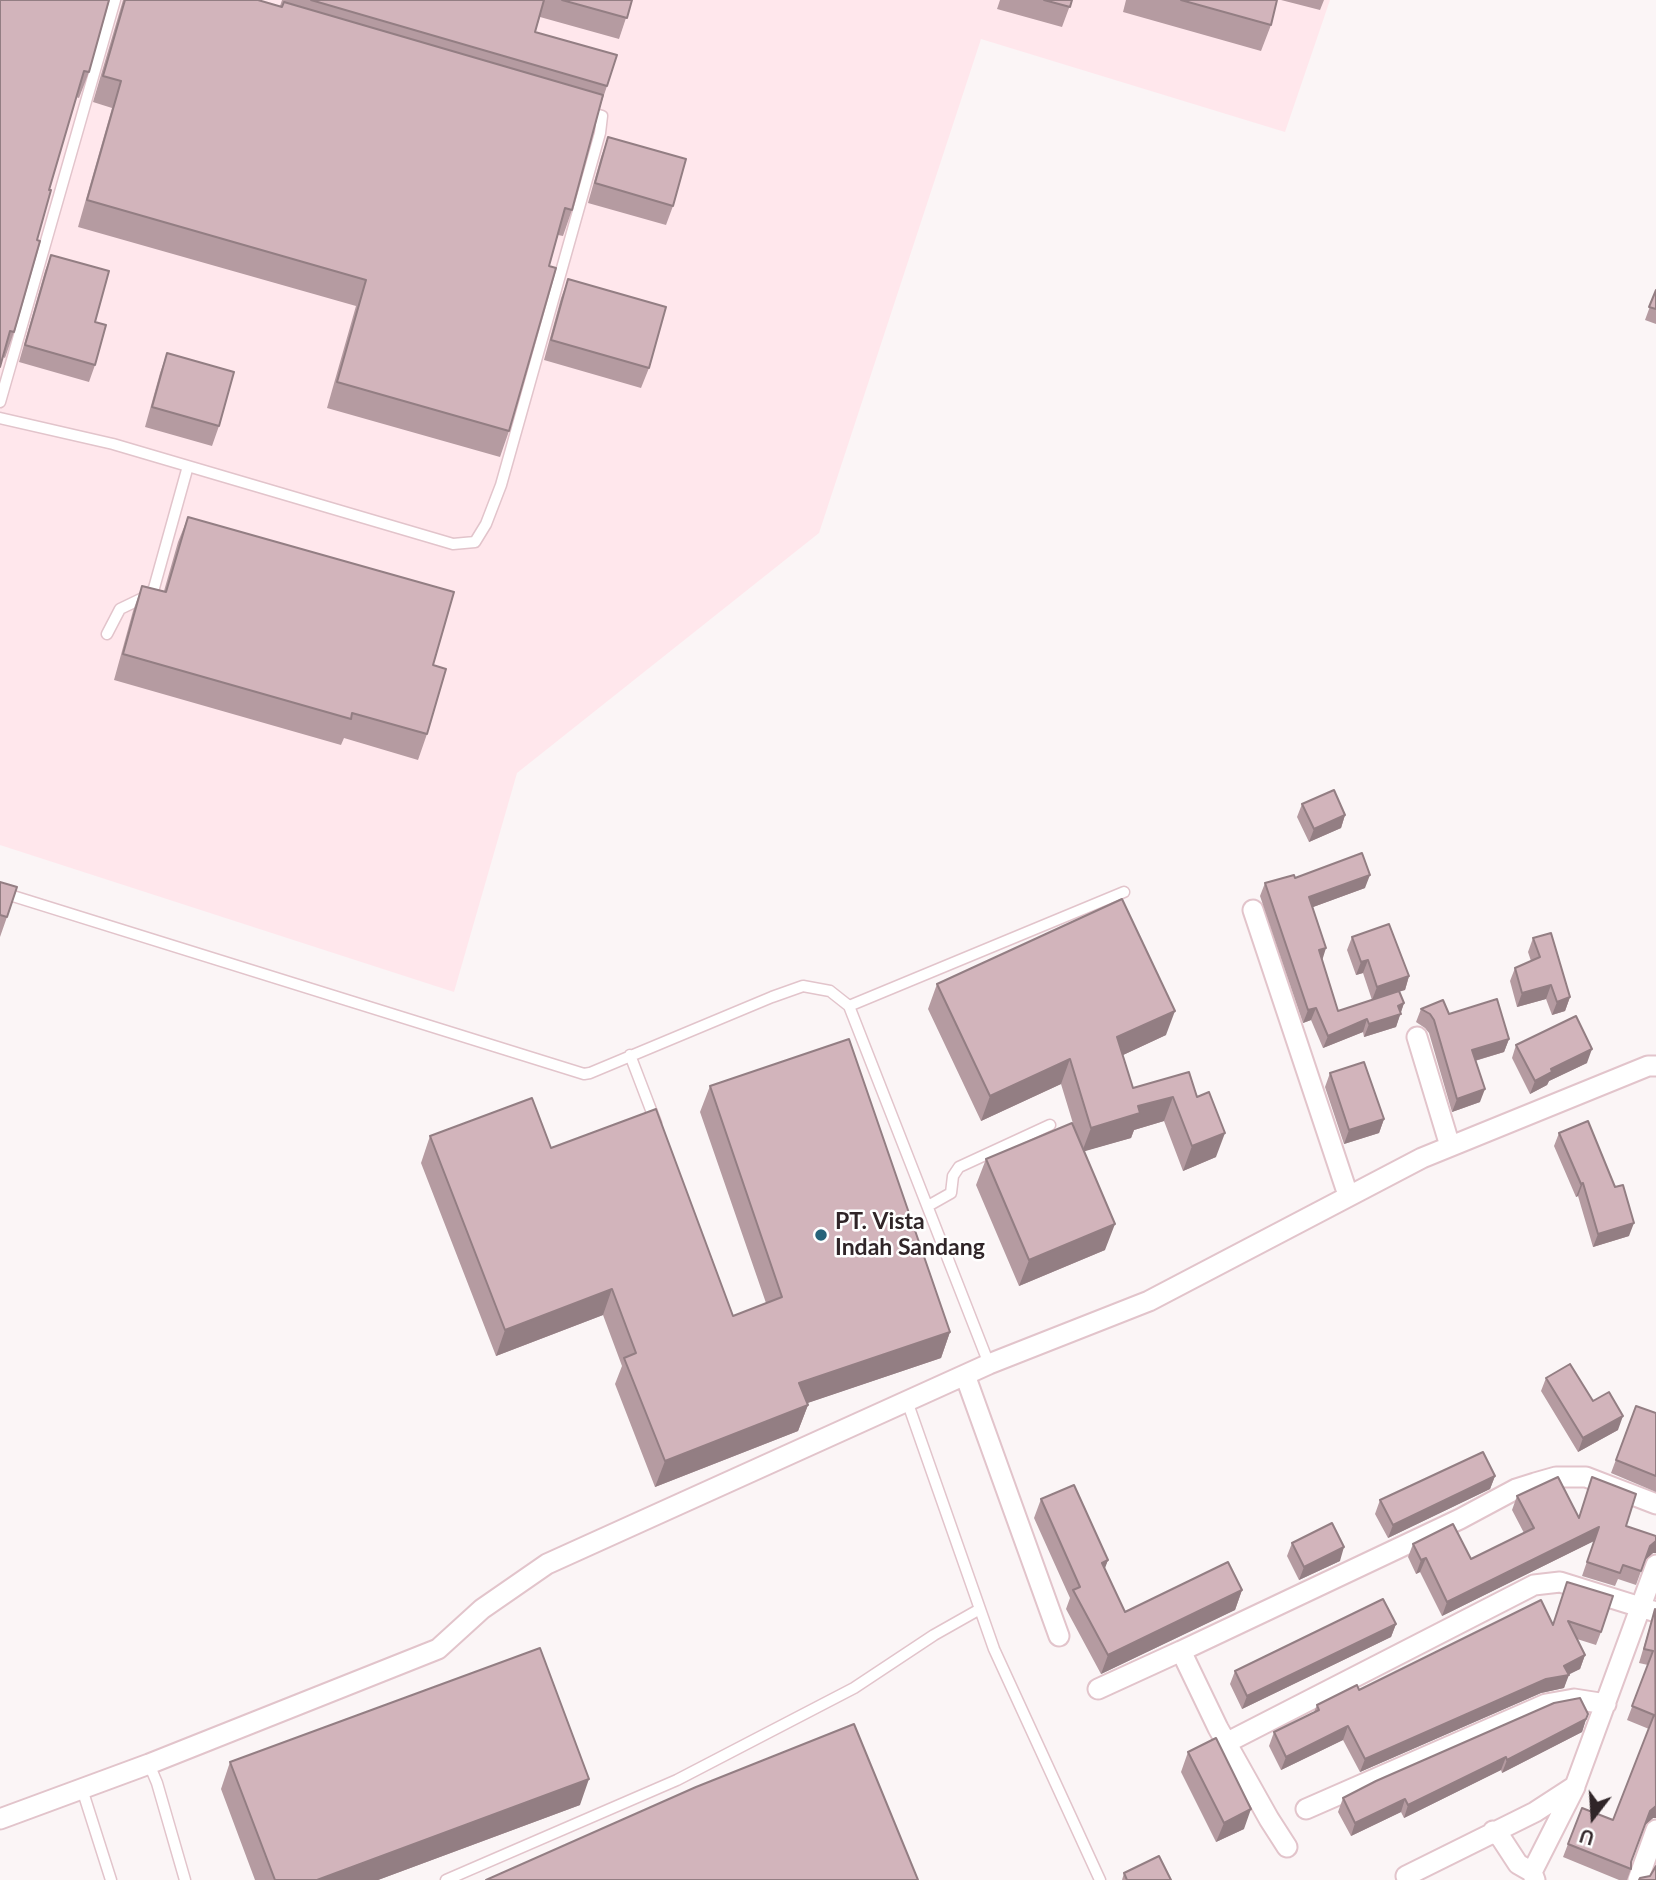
<!DOCTYPE html>
<html>
<head>
<meta charset="utf-8">
<style>
	body { margin:0 }
	#map { position:relative; width:1656px; height:1880px; overflow:hidden; background:#fbf5f6; font-family:Lato,sans-serif }
	canvas { display:block }
	.north { position:absolute; left:1558px; top:1782px; width:70px; height:70px; -webkit-text-stroke:5px #fff; paint-order:stroke; rotate:197deg; font-size:19px; font-weight:700; line-height:28px; text-align:center; color:#302528 }
	.north::after { content:''; display:block; margin:auto; width:24px; height:32px; background:#302528; clip-path:polygon(50% 0,100% 100%,50% 72%,0 100%) }
</style>
</head>
<body>
<div id="map">
<canvas width="1656" height="1880"></canvas>
<div class="north">U</div>
</div>
<script>
const g = document.querySelector('canvas').getContext('2d');
g.lineJoin = 'round';
function fillPath(path, color) { g.fillStyle = color; g.fill(path, 'evenodd'); }
const shape = rows => new Path2D(rows.map(r => 'M' + r).join(''));
function strokePath(path, color, width, dash) { g.strokeStyle = color; g.lineWidth = width; g.lineCap = dash ? 'butt' : 'round'; g.setLineDash(dash || []); g.stroke(path); }
function drawText(font, color, halo, rows, align = 'center') {
  g.font = font + ' Lato,sans-serif'; g.lineWidth = 5; g.setLineDash([]); g.textBaseline = 'middle'; g.strokeStyle = halo; g.fillStyle = color; for (const [text, x, y, turn = 0] of rows) {
    g.save(); g.translate(x, y); g.rotate((+turn || 0) * Math.PI / 180); g.textAlign = isNaN(turn) ? turn : align; if (halo) g.strokeText(text, 0, 0); g.fillText(text, 0, 0); g.restore();
  }
}
const built = shape([
	[0,0,1330,0,1285,132,981,39,819,533,517,773,454,992,0,845]
]);
const service = shape([
	[0,402,115,0],
	[0,418,113,444,453,544,475,542,486,524,501,485,600,133,602,116,585,111],
	[107,634,120,609,149,595,154,588,188,466],
	[0,892,584,1074,590,1073,772,997,803,986,830,991,849,1006,989,1364],
	[849,1006,1124,892],
	[630,1055,656,1123],
	[928,1206,951,1193,953,1176,959,1167,1050,1125],
	[907,1401,994,1649,1100,1880],
	[149,1764,157,1783,185,1880],
	[82,1789,111,1880],
	[446,1880,677,1780,854,1688,934,1635,980,1609]
]);
const minor = shape([
	[1253,910,1348,1195],
	[1417,1037,1450,1146],
	[965,1375,1059,1636],
	[1098,1689,1181,1651],
	[1226,1743,1534,1585,1560,1582,1656,1612],
	[1306,1809,1546,1704,1574,1699,1606,1704],
	[0,1819,149,1764,438,1649,482,1609,547,1564,989,1364,1149,1301,1422,1158,1648,1066,1656,1066],
	[1493,1831,1501,1838,1518,1864,1532,1872],
	[1287,1847,1269,1819,1218,1728,1181,1651,1460,1519,1516,1489,1535,1483,1556,1477,1586,1477,1656,1504],
	[1406,1876,1535,1812,1575,1786,1656,1565],
	[1535,1880,1532,1872,1575,1787],
	[1638,1880,1656,1830]
]);
const wall = shape([
	[0,0,89,72,79,98,76,97,49,190,14,332,5,358,3,357],
	[123,0,258,0,280,6,282,0,632,0,619,39,540,17,535,32,607,86,601,104,572,210,563,236,558,235,549,266,509,431,500,457,327,408,356,306,78,227,112,108,93,102],
	[1000,0,1072,0,1062,27,997,9],
	[1126,0,1277,0,1271,25,1261,51,1123,12],
	[1281,0,1324,0,1320,10],
	[608,137,673,206,666,225,588,203,601,157],
	[51,255,95,322,95,365,89,382,19,362,45,271],
	[568,279,649,368,641,388,544,360,561,298],
	[1656,290,1656,324,1645,320],
	[167,353,219,426,212,446,145,427,160,373],
	[188,517,433,665,427,734,418,760,344,738,341,745,114,680,133,611,142,586,164,591,178,542],
	[1302,804,1345,815,1341,828,1309,842,1297,817],
	[1295,878,1365,888,1313,907,1322,959,1338,1011,1372,1000,1363,973,1356,975,1347,950,1352,937,1409,976,1405,990,1399,991,1404,1003,1396,1027,1364,1037,1363,1032,1323,1048,1311,1020,1303,1023,1260,896,1265,883],
	[0,882,7,917,0,937],
	[1533,938,1570,997,1565,1011,1552,1015,1546,999,1517,1007,1510,981,1515,968,1531,961,1528,952],
	[937,984,1166,1035,1123,1055,1133,1088,1189,1072,1216,1157,1183,1171,1164,1121,1134,1130,1131,1138,1084,1151,1105,1250,1019,1286,976,1185,986,1159,1075,1130,1061,1084,981,1121,928,1009],
	[1421,1009,1449,1014,1509,1039,1504,1052,1475,1061,1480,1102,1452,1112,1429,1033,1425,1028,1416,1022],
	[1516,1045,1587,1063,1549,1081,1547,1085,1530,1094,1512,1058],
	[1330,1073,1384,1119,1379,1133,1344,1144,1325,1087],
	[710,1086,950,1332,941,1358,807,1403,808,1405,798,1431,655,1487,615,1384,622,1366,603,1315,496,1356,421,1163,430,1136,551,1148,733,1316,766,1303,700,1112],
	[1559,1133,1629,1236,1593,1247,1578,1196,1576,1197,1554,1146],
	[1546,1378,1593,1401,1618,1430,1578,1452,1541,1391],
	[1636,1406,1656,1413,1656,1492,1611,1473],
	[1495,1476,1490,1489,1388,1538,1375,1514,1380,1500],
	[1517,1496,1578,1517,1626,1526,1656,1536,1656,1553,1653,1553,1645,1560,1636,1585,1618,1579,1615,1586,1582,1576,1594,1541,1442,1616,1420,1572,1416,1574,1408,1557,1413,1544,1471,1559,1524,1533,1512,1510],
	[1041,1499,1108,1560,1104,1569,1125,1612,1242,1590,1235,1610,1101,1674,1066,1609,1070,1598,1034,1518],
	[1292,1543,1340,1561,1299,1580,1287,1556],
	[1567,1582,1601,1632,1596,1645,1577,1639,1585,1655,1580,1669,1568,1674,1564,1688,1541,1693,1360,1772,1343,1740,1281,1770,1269,1746,1274,1732,1314,1712,1317,1705,1553,1625],
	[1655,1609,1656,1818,1653,1818,1645,1825,1631,1862,1631,1869,1627,1880,1619,1880,1563,1857,1568,1844,1613,1820,1649,1729,1627,1720,1648,1665,1639,1663],
	[1396,1624,1391,1637,1242,1709,1230,1684,1235,1671],
	[1588,1714,1582,1732,1502,1773,1501,1770,1404,1818,1401,1812,1351,1836,1338,1812,1343,1798],
	[1188,1752,1244,1829,1216,1842,1181,1772],
	[230,1762,580,1805,378,1880,255,1880,221,1789],
	[1124,1873,1171,1880,1122,1880]
]);
const shadedWall = shape([
	[1345,815,1341,828,1309,842,1314,829],
	[1370,875,1365,888,1305,910,1309,897],
	[1326,948,1322,961,1319,950],
	[1368,960,1363,973,1356,975,1361,962],
	[1409,976,1405,990,1372,1000,1377,987],
	[1551,985,1546,999,1517,1007,1522,993],
	[1570,997,1565,1011,1552,1015,1557,1002],
	[1404,1003,1396,1027,1364,1037,1369,1024],
	[1316,1008,1311,1020,1303,1023,1308,1010],
	[1175,1011,1166,1035,1108,1062,1117,1037],
	[1367,1019,1363,1032,1323,1048,1328,1036],
	[1509,1039,1504,1052,1467,1063,1472,1050],
	[1592,1049,1587,1063,1549,1081,1547,1085,1530,1094,1535,1081,1551,1069],
	[1070,1059,1061,1084,981,1121,990,1096],
	[1485,1089,1480,1102,1452,1112,1457,1099],
	[1173,1097,1164,1121,1134,1130,1131,1138,1082,1152,1091,1128,1138,1106],
	[1384,1119,1379,1133,1344,1144,1349,1130],
	[1225,1133,1216,1157,1183,1171,1192,1146],
	[1583,1183,1578,1196,1576,1197,1581,1184],
	[1634,1223,1629,1236,1593,1247,1598,1234],
	[1115,1224,1105,1250,1019,1286,1029,1260],
	[612,1289,603,1315,496,1356,505,1330],
	[950,1332,941,1358,790,1409,799,1383],
	[808,1405,798,1431,655,1487,665,1461],
	[1623,1416,1618,1430,1578,1452,1583,1438],
	[1495,1476,1490,1489,1388,1538,1393,1525],
	[1599,1527,1594,1541,1442,1616,1447,1602],
	[1656,1541,1656,1553,1653,1553,1645,1560,1650,1546],
	[1344,1547,1340,1561,1299,1580,1304,1567],
	[1426,1558,1420,1572,1416,1574,1421,1560],
	[1108,1560,1101,1579,1102,1563],
	[1242,1590,1235,1610,1101,1674,1108,1655],
	[1396,1624,1391,1637,1242,1709,1247,1696],
	[1585,1655,1580,1669,1566,1676,1569,1675,1564,1688,1541,1693,1360,1772,1365,1759],
	[1586,1719,1582,1732,1502,1773,1507,1760],
	[1348,1726,1343,1740,1281,1770,1286,1757],
	[1506,1757,1501,1770,1404,1818,1408,1805],
	[589,1779,580,1805,378,1880,317,1880],
	[1405,1799,1401,1812,1351,1836,1355,1823],
	[1656,1806,1656,1818,1653,1818,1645,1825,1650,1811],
	[1251,1809,1244,1829,1216,1842,1224,1823]
]);
const building = shape([
	[0,0,109,0,89,72,84,71,49,190,51,190,37,240,40,241,14,332,10,331,0,367,0,0],
	[125,0,258,0,282,7,284,2,603,95,572,210,565,208,549,266,556,268,509,431,337,382,366,280,87,200,121,81,103,76,125,0],
	[311,0,544,0,535,32,617,55,607,86,311,0],
	[562,0,632,0,627,18,562,0],
	[1044,0,1072,0,1070,7,1044,0],
	[1181,0,1277,0,1271,25,1181,0],
	[608,137,686,159,673,206,595,183,608,137],
	[51,255,109,271,95,322,106,325,95,365,25,345,51,255],
	[568,279,666,307,649,368,551,340,568,279],
	[1656,290,1656,309,1649,307,1656,290],
	[167,353,234,372,219,426,152,407,167,353],
	[188,517,454,592,433,665,446,669,427,734,352,713,351,719,123,654,142,586,166,592,188,517],
	[1334,790,1345,815,1314,829,1302,804,1334,790],
	[1362,853,1370,875,1309,897,1326,948,1319,950,1338,1011,1399,991,1404,1003,1398,1006,1401,1014,1369,1024,1367,1019,1328,1036,1316,1008,1308,1010,1265,883,1294,875,1295,878,1362,853],
	[0,882,17,887,7,917,0,915,0,882],
	[1122,899,1175,1011,1117,1037,1133,1088,1189,1072,1197,1097,1209,1092,1225,1133,1192,1146,1173,1097,1138,1106,1140,1113,1091,1128,1070,1059,990,1096,937,984,1122,899],
	[1389,924,1409,976,1377,987,1368,960,1361,962,1352,937,1389,924],
	[1551,933,1570,997,1557,1002,1551,985,1522,993,1515,968,1540,957,1533,938,1551,933],
	[1497,999,1509,1039,1472,1050,1485,1089,1457,1099,1434,1020,1430,1014,1421,1009,1443,1000,1449,1014,1497,999],
	[1576,1016,1592,1049,1551,1069,1552,1072,1535,1081,1516,1045,1576,1016],
	[849,1039,950,1332,799,1383,808,1405,665,1461,624,1358,636,1353,612,1289,505,1330,430,1136,532,1098,551,1148,656,1109,733,1316,782,1297,710,1086,849,1039],
	[1364,1062,1384,1119,1349,1130,1330,1073,1364,1062],
	[1588,1121,1615,1187,1623,1185,1634,1223,1598,1234,1583,1183,1581,1184,1559,1133,1588,1121],
	[1072,1123,1115,1224,1029,1260,986,1159,1072,1123],
	[1570,1364,1593,1401,1609,1392,1623,1416,1583,1438,1546,1378,1570,1364],
	[1636,1406,1656,1413,1656,1476,1616,1460,1636,1406],
	[1483,1452,1495,1476,1393,1525,1380,1500,1483,1452],
	[1558,1477,1579,1518,1592,1477,1636,1494,1626,1526,1656,1536,1656,1541,1650,1546,1641,1571,1623,1565,1620,1573,1587,1562,1599,1527,1447,1602,1426,1558,1421,1560,1413,1544,1453,1524,1471,1559,1534,1528,1517,1496,1558,1477],
	[1074,1485,1108,1560,1102,1563,1125,1612,1228,1562,1242,1590,1108,1655,1073,1590,1080,1587,1041,1499,1074,1485],
	[1332,1523,1344,1547,1304,1567,1292,1543,1332,1523],
	[1567,1582,1613,1596,1601,1632,1568,1621,1585,1655,1564,1666,1569,1675,1546,1679,1365,1759,1348,1726,1286,1757,1274,1732,1319,1710,1317,1705,1357,1685,1359,1690,1541,1600,1553,1625,1567,1582],
	[1383,1599,1396,1624,1247,1696,1235,1671,1383,1599],
	[1655,1609,1656,1806,1650,1811,1631,1862,1631,1869,1568,1844,1582,1808,1613,1820,1654,1715,1632,1706,1653,1651,1644,1649,1655,1609],
	[540,1648,589,1779,317,1880,275,1880,230,1762,540,1648],
	[1580,1698,1588,1714,1586,1719,1507,1760,1506,1757,1408,1805,1405,1799,1355,1823,1343,1798,1376,1781,1554,1703,1580,1698],
	[854,1724,918,1880,486,1880,696,1787,854,1724],
	[1216,1738,1251,1809,1224,1823,1188,1752,1216,1738],
	[1159,1856,1171,1880,1127,1880,1124,1873,1159,1856],
	[1656,1866,1656,1880,1639,1880,1640,1878,1650,1876,1656,1866]
]);
const markers = [
	[821,1235,7,"#26637a"]
];
const poiNames = [
	["PT. Vista",835,1222],
	["Indah Sandang",835,1248]
];
fillPath(built, '#ffe7ec');
strokePath(service, '#e2c4cb', 13);
strokePath(minor, '#e2c4cb', 23);
strokePath(service, '#fff', 10);
strokePath(minor, '#fff', 19);
fillPath(wall, '#b59ba1');
fillPath(shadedWall, '#937e83');
fillPath(building, '#d2b4bb');
strokePath(building, '#937e83', 2);
for (const [x, y, r, color] of markers) { const dot = new Path2D(); dot.arc(x, y, r, 0, 2 * Math.PI); g.fillStyle = color; g.fill(dot); strokePath(dot, '#fff', 2.5); }
drawText('bold 23px', '#302528', '#fff', poiNames, 'left');
</script>
</body>
</html>
